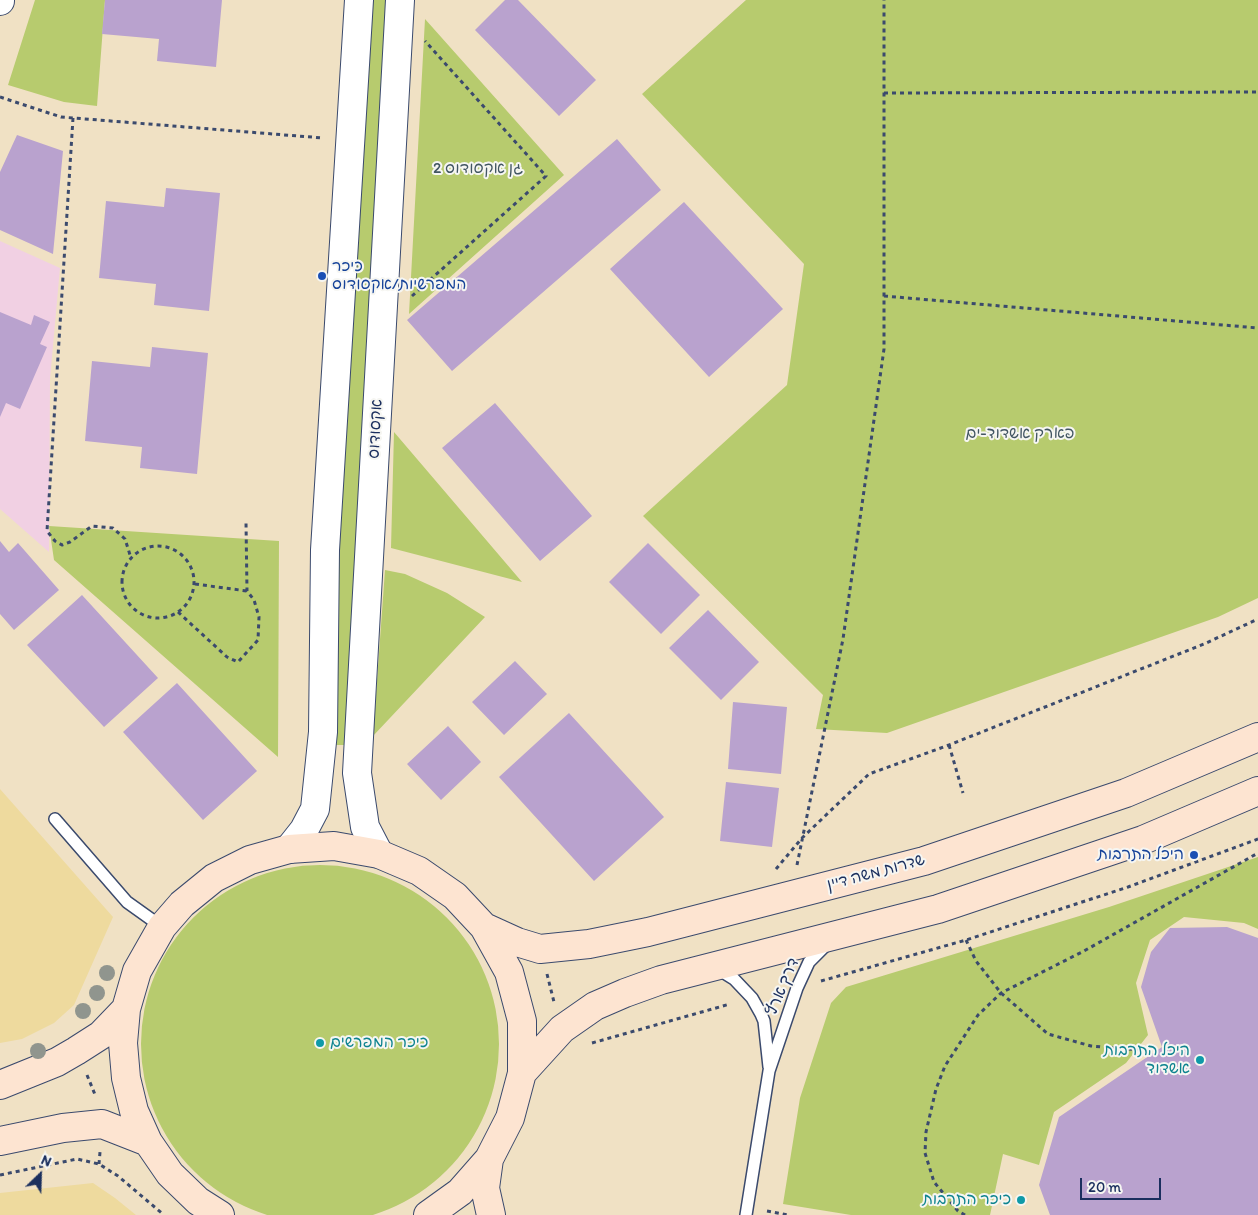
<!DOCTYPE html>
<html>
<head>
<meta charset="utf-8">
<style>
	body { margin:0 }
	#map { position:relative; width:1258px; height:1215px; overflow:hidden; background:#f0e1c4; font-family:Itim,sans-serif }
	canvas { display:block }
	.north { position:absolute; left:15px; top:1150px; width:50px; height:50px; -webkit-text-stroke:4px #f6f6f2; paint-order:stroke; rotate:24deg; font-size:14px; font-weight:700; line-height:20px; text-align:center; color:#1b2f5e }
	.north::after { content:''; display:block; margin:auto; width:18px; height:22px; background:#1b2f5e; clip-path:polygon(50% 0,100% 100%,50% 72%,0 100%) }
	.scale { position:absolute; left:1080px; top:1178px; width:81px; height:22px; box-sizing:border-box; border:2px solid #1b2f5e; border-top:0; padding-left:6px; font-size:15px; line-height:18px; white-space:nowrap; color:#1b2f5e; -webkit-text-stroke:4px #f6f6f2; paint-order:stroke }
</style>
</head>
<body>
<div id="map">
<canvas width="1258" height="1215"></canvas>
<div class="north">N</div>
<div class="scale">20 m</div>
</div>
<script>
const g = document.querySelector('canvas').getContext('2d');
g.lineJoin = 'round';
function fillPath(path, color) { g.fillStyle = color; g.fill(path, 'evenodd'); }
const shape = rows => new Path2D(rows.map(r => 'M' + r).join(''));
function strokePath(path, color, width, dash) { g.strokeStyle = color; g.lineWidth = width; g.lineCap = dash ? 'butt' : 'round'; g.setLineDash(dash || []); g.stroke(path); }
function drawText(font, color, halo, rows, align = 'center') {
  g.font = font + ' Itim,"Playpen Sans Hebrew",sans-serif'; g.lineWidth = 4; g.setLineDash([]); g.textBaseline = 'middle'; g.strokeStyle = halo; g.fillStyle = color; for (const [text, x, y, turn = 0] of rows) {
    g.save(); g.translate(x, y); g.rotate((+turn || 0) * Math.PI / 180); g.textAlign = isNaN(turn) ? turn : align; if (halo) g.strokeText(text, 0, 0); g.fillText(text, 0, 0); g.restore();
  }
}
const built = shape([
	[0,241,60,268,50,379,49,552,0,509]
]);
const green = shape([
	[35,0,105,0,97,106,64,102,8,85],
	[361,0,392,0,346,745,334,745,331,582],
	[746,0,1258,0,1258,598,1218,617,887,733,816,729,823,695,643,516,787,385,804,264,642,94],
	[425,19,564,175,409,314],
	[394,432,522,582,391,548],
	[49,526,279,541,278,757,54,560],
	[385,570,405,574,447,593,485,617,373,736],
	[1258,857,1258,929,1244,923,1184,917,1150,940,1136,983,1148,1035,1126,1063,1054,1112,1039,1165,1003,1154,990,1215,851,1215,783,1204,800,1098,831,1003,846,987,1109,907],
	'141 1044a179 179 0 1 1 358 0a179 179 0 1 1-358 0Z'
]);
const sand = shape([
	[0,789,113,917,74,1005,54,1023,22,1039,0,1043],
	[93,1183,115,1198,136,1215,0,1215,0,1193]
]);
const building = shape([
	[105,0,222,0,216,67,157,61,159,39,102,34],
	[505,0,518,0,596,80,559,116,475,30],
	[17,135,63,151,53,254,0,230,0,172],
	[617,139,661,190,452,371,407,320],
	[166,188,220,193,209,311,154,305,156,284,99,278,106,201,164,207],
	[684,202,783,309,709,377,610,269],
	[0,312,31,325,34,315,50,322,40,344,47,347,20,409,6,403,0,417],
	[152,347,208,353,197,474,140,468,142,447,85,441,92,361,150,367],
	[495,403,592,516,540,561,442,448],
	[0,541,9,552,18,543,59,590,14,630,0,614],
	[648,543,700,595,661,634,609,582],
	[82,595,158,678,104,727,27,645],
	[708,610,759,662,721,700,669,648],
	[515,661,547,694,504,735,472,702],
	[177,683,257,771,203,820,123,732],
	[733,702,787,707,781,774,728,769],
	[569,713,664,817,594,881,499,777],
	[448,726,481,762,441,800,407,764],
	[726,782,779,788,772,847,720,841],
	[1227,927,1258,938,1258,1215,1050,1215,1039,1185,1059,1117,1162,1047,1141,987,1151,952,1170,928]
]);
const path = shape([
	[884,93,1258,92],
	[0,97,61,117,323,138],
	[73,118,47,531,55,541,62,545,70,542,92,526,113,528,125,539,131,558],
	[412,296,546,176,425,41],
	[884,296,1258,328],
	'122 582a36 36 0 1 1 72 0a36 36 0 1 1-72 0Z',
	[195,584,247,591],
	[178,612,227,657,238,662,258,640,259,617,254,600,247,591,246,522],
	[949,745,963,793],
	[797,865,843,639,884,349,884,0],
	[776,869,802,838,869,774,949,745,1204,644,1258,619],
	[966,940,976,961,1001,993,1048,1034,1091,1046,1140,1050],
	[547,974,554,1002],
	[821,981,966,940,1128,887,1258,839],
	[592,1043,730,1004],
	[87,1075,96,1097],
	[99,1164,100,1152],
	[0,1175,77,1159,99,1164,118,1176,164,1215],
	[767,1211,788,1215],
	[965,1215,958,1211,934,1182,925,1153,926,1132,936,1089,945,1066,978,1015,1001,993,1084,951,1258,853]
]);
const service = shape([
	[55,819,127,902,162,927],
	[718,969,734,979,752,998,761,1014,764,1021,769,1067],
	[746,1215,769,1071,797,988,809,962,826,945]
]);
const tertiary = shape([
	[0,1,0,0],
	[289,849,304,830,315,809,323,732,325,550,359,0],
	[379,854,365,827,357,773,400,0]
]);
const secondary = shape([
	[484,927,517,942,540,949,589,944,648,932,924,861,1126,793,1258,737],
	[522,1073,562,1029,595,1006,625,993,661,980,938,909,1143,840,1258,791],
	[0,1085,57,1062,76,1051,101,1035,126,1009],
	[0,1141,63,1128,102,1124,148,1142],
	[489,1159,485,1188,491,1215],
	[220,1215,198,1201,170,1174,148,1142,134,1111,126,1078,123,1043,126,1009,137,971,162,927,182,904,214,878,250,860,289,849,334,846,379,854,419,871,455,896,484,927,509,972,522,1021,522,1073,510,1118,489,1159,460,1192,428,1215]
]);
const trees = [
	[107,973],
	[97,993],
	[83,1011],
	[38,1051]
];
const markers = [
	[322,276,5,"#1a4fb4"],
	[1194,855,5,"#1a4fb4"],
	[320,1043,5,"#0f9aa8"],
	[1200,1060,5,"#0f9aa8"],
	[1021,1200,5,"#0f9aa8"]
];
const parkNames = [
	["גן אקסודוס 2",478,169],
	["פארק אשדוד-ים",1020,434]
];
const transitNames = [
	["כיכר",332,267],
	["המפרשיות/אקסודוס",332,285],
	["היכל התרבות",1184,855,"right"]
];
const streetNames = [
	["אקסודוס",376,429,-87],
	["שדרות משה דיין",876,873,-15],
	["דרך ארץ",783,987,-67]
];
const cultureNames = [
	["כיכר המפרשים",330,1043,"left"],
	["היכל התרבות",1190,1051],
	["אשדוד",1190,1069],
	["כיכר התרבות",1011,1200]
];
fillPath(built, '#f1d0e3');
fillPath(green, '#b7cb6e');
fillPath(sand, '#eeda9e');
fillPath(building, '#b9a2ce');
strokePath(service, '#3b4a6d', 14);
strokePath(tertiary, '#3b4a6d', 30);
strokePath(secondary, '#3b4a6d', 30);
strokePath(path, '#3b4a6d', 3, [4, 4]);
strokePath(service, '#fff', 11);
strokePath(tertiary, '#fff', 28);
strokePath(secondary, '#fde4d1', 28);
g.fillStyle = '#90958e';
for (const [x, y] of trees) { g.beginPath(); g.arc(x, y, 8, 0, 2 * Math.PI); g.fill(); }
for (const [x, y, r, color] of markers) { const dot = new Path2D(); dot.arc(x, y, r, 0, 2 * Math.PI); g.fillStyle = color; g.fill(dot); strokePath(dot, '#f6f6f2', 2); }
drawText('16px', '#425662', '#f6f6f2', parkNames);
drawText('16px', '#164399', '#f6f6f2', transitNames, 'left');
drawText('16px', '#1b2f5e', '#f6f6f2', streetNames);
drawText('16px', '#0d838f', '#f6f6f2', cultureNames, 'right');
</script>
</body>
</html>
